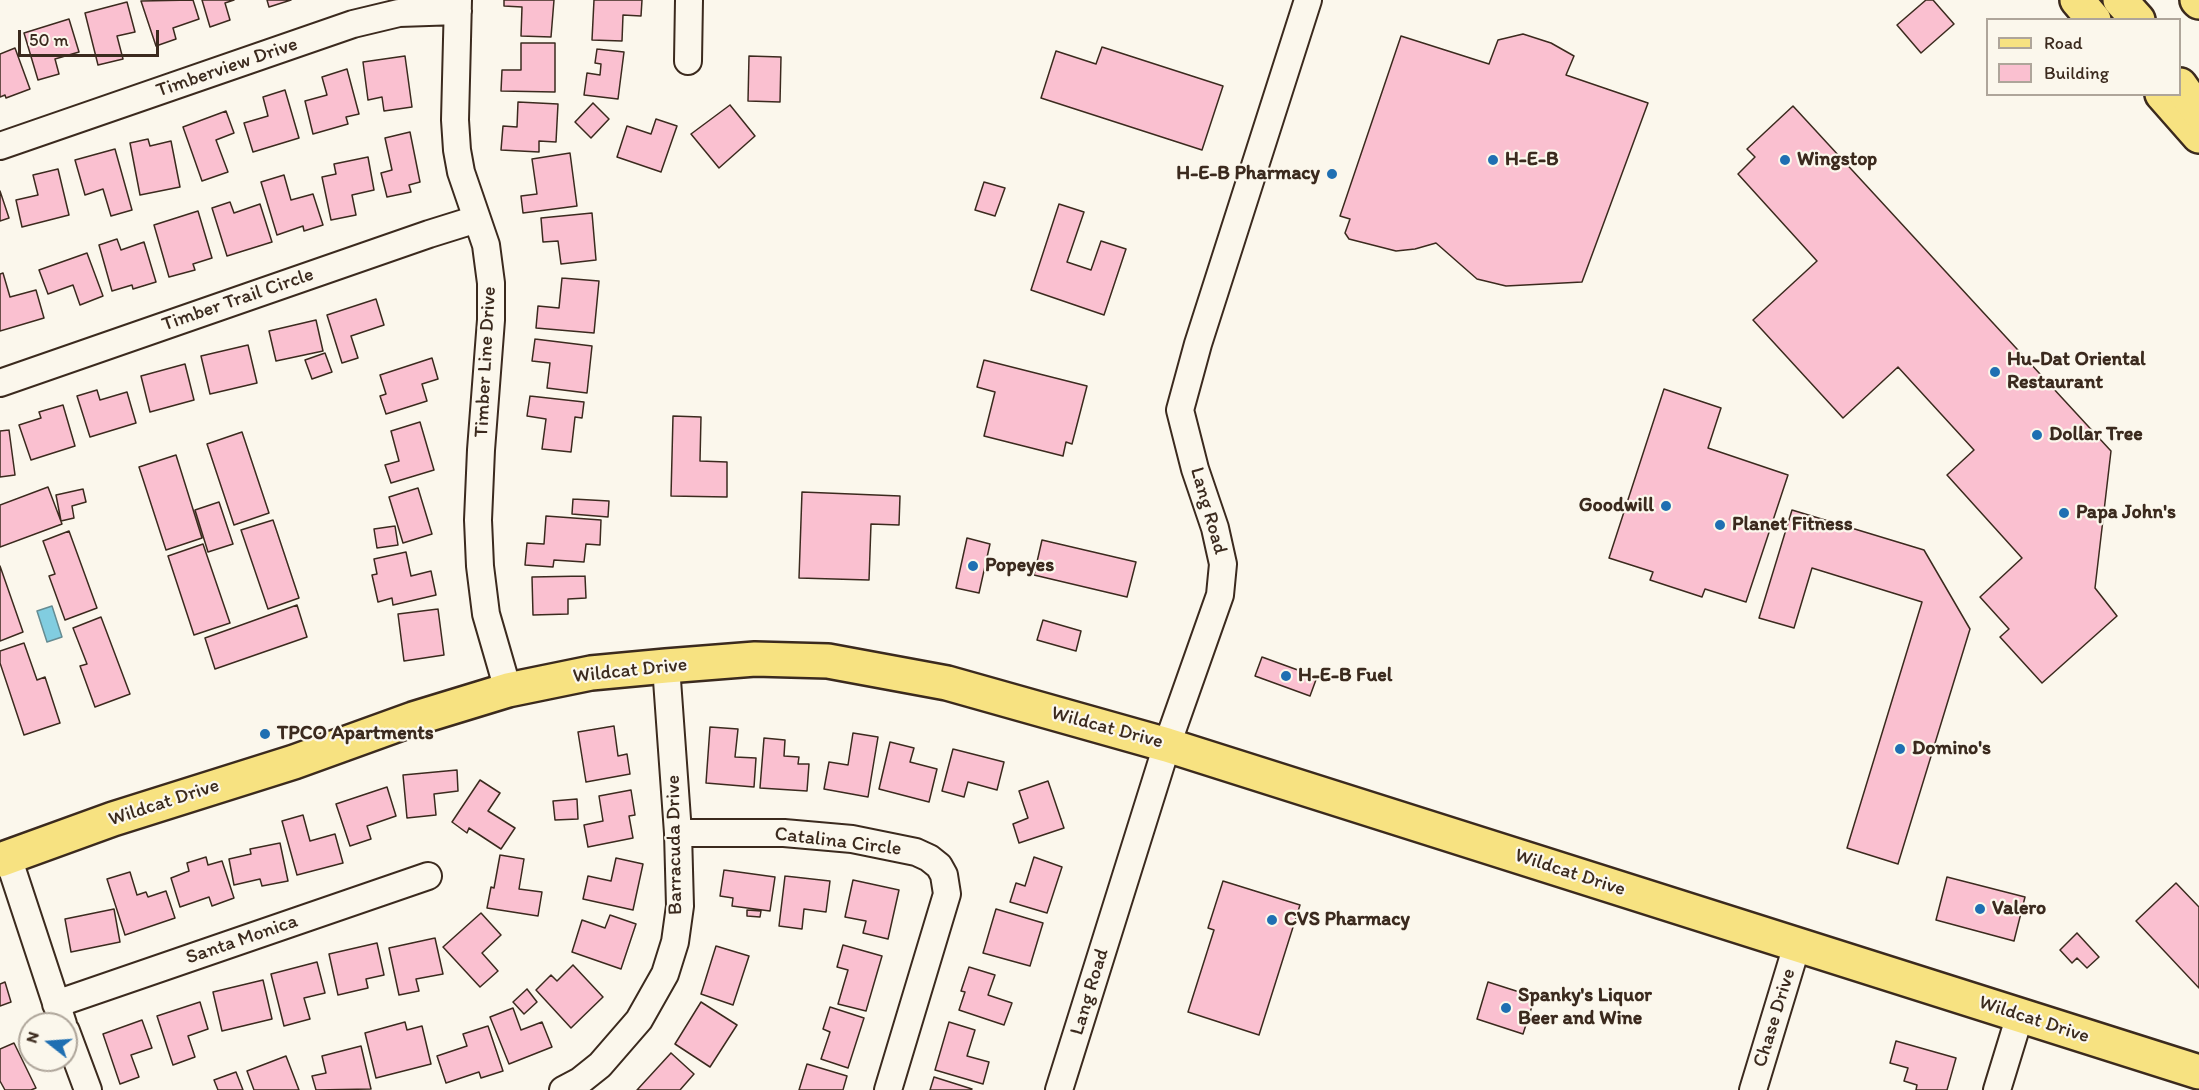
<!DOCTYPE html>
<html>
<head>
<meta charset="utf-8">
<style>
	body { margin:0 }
	#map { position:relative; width:2199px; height:1090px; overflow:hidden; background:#fbf7ec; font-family:Itim,sans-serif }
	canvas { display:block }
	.legend { position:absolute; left:1986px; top:18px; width:195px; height:78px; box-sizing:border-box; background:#fbf7ec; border:2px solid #aea59a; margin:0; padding:8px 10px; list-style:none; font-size:18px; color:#3b2a1e }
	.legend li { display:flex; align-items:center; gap:12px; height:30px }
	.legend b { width:30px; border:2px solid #aea59a }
	.north { position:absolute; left:18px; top:1012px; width:60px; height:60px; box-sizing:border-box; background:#fbf7ec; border:2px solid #aea59a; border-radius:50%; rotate:287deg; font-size:16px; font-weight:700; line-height:24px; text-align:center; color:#3b2a1e }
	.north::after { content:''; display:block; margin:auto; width:21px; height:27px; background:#1f6fb2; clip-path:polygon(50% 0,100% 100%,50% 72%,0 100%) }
	.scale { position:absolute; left:18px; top:30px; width:141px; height:27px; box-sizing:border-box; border:3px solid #3b2a1e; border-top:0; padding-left:8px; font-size:18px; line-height:21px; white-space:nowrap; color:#3b2a1e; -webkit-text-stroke:4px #fbf7ec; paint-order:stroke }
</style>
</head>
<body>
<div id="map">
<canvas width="2199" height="1090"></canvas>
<ul class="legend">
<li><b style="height:8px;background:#f7e281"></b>Road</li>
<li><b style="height:16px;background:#fac0d0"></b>Building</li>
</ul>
<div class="north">N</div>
<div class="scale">50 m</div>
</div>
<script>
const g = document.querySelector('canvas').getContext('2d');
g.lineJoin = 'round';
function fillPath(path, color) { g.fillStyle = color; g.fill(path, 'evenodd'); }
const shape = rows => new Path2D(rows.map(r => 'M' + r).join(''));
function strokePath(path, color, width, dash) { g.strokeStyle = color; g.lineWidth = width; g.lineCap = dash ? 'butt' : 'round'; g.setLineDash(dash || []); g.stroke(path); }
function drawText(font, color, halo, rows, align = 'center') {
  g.font = font + ' Itim,sans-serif'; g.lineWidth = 4.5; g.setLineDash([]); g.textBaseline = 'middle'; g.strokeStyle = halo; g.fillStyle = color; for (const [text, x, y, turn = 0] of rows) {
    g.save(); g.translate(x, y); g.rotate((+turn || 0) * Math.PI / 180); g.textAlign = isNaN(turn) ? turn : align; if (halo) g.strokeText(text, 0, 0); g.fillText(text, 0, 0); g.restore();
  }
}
const water = shape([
	[52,606,62,637,47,642,37,611,52,606]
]);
const building = shape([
	[193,0,199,19,173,28,176,39,156,46,141,1,193,0],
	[202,0,234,0,225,3,230,20,210,27,202,0],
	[267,0,291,0,269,7,267,0],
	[504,0,554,0,551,37,521,36,522,7,504,6,504,0],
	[594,0,642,0,641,16,623,15,622,41,592,40,594,0],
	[1926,0,1933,0,1954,24,1921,53,1897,25,1926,0],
	[127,2,135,32,117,36,123,59,98,65,85,13,127,2],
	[69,19,79,52,55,59,59,74,38,80,24,33,69,19],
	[1523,34,1551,43,1574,56,1566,75,1648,103,1582,282,1506,286,1477,279,1436,243,1415,249,1396,251,1349,239,1345,233,1350,219,1340,216,1401,36,1489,64,1498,40,1523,34],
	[521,43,555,43,555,92,501,91,502,70,521,70,521,43],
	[1102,47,1223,86,1202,150,1041,98,1056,51,1096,64,1102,47],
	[15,48,30,89,6,98,5,95,0,97,0,54,15,48],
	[597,49,624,52,618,99,584,95,587,73,600,75,601,64,595,63,597,49],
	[405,56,412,107,384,111,382,97,368,100,363,62,405,56],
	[749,56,781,57,780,102,748,101,749,56],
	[347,69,359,114,346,117,348,124,313,134,305,101,327,95,322,77,347,69],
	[285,90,299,138,253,152,244,123,268,116,263,97,285,90],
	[518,102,558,104,556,142,539,141,539,152,501,150,503,126,517,127,518,102],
	[593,103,609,119,591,138,575,122,593,103],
	[730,105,755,136,719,168,691,134,730,105],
	[1793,106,2111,451,2095,588,2117,616,2042,683,2000,637,2009,629,1980,597,2022,558,1947,475,1974,450,1898,367,1843,418,1753,320,1817,261,1738,174,1755,157,1747,149,1793,106],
	[226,111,234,133,216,140,228,172,202,181,183,127,226,111],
	[656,119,677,126,661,172,617,157,627,126,651,134,656,119],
	[410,132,420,182,409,185,411,192,387,197,381,173,392,170,385,138,410,132],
	[148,139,150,146,171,141,180,187,140,195,130,143,148,139],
	[115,149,132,210,111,216,103,189,85,195,75,160,115,149],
	[570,153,577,206,523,213,521,196,537,194,532,159,570,153],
	[368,157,374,190,352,195,356,215,331,220,322,177,336,174,334,164,368,157],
	[58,169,69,215,22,227,16,200,38,195,33,175,58,169],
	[284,175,291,200,313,194,323,225,304,231,303,226,277,235,261,182,284,175],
	[984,182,1005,188,995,216,975,210,984,182],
	[0,191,9,218,0,221,0,191],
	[230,202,234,213,260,204,272,242,227,256,212,208,230,202],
	[1059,204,1084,212,1067,262,1091,270,1101,241,1126,249,1104,315,1031,290,1059,204],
	[198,211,212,258,193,264,195,270,169,277,154,225,198,211],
	[592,213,596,260,561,264,558,241,543,242,541,218,592,213],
	[117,239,121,250,144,242,156,282,133,289,132,285,112,291,99,245,117,239],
	[87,253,103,296,80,305,73,285,48,294,39,270,87,253],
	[3,273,10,297,36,290,44,318,0,331,0,274,3,273],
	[562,278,599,281,594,333,536,328,538,306,559,308,562,278],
	[376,299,384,325,351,336,358,358,342,363,327,315,376,299],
	[316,320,323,351,276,361,269,331,316,320],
	[535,339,592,346,587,393,547,388,550,363,532,361,535,339],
	[248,345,257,383,210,394,201,356,248,345],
	[325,353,332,372,312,379,305,360,325,353],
	[432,358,438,379,422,384,427,401,386,414,380,396,386,394,380,375,432,358],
	[984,360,1087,386,1072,444,1066,442,1063,456,984,436,995,392,977,387,984,360],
	[185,364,194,400,150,412,141,376,185,364],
	[1664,389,1721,408,1708,448,1788,475,1746,602,1705,589,1702,597,1650,580,1653,572,1609,558,1664,389],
	[97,390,100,400,127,392,136,423,90,437,77,396,97,390],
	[530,396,584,402,582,418,575,417,571,452,542,449,546,419,527,416,530,396],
	[63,405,75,446,31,460,19,425,41,418,39,412,63,405],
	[673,416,701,417,700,461,727,462,727,497,671,496,673,416],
	[420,422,434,470,391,483,385,465,399,461,391,431,420,422],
	[9,430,15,475,0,477,0,431,9,430],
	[242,432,269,513,234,525,207,444,242,432],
	[176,455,202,538,166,550,139,467,176,455],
	[48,487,62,524,0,547,0,505,48,487],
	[418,488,432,534,403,543,389,497,418,488],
	[83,489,86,502,72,506,74,518,61,521,56,495,83,489],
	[802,492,900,496,899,525,871,524,869,580,799,578,802,492],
	[573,499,609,501,608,517,572,514,573,499],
	[219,502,233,544,208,552,195,510,219,502],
	[1792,510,1924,550,1970,629,1898,864,1847,848,1922,602,1812,568,1794,628,1759,618,1792,510],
	[546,516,601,520,600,545,586,544,584,562,554,560,553,567,525,565,527,543,544,544,546,516],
	[273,520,299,598,268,609,241,530,273,520],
	[395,526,398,545,377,548,374,529,395,526],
	[69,531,97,608,65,620,49,576,55,574,43,541,69,531],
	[967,538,990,544,979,593,956,588,967,538],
	[1042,540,1136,562,1127,597,1034,575,1042,540],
	[203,544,230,623,194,635,168,556,203,544],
	[406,552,411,576,431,571,436,595,393,605,392,598,378,602,372,575,377,574,374,559,406,552],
	[0,566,23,632,0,641,0,566],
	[585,576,586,598,568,599,568,614,533,615,532,577,585,576],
	[297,605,307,637,215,669,205,638,297,605],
	[438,609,444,655,404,661,398,614,438,609],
	[101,617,130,694,95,707,80,666,87,664,73,628,101,617],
	[1043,620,1081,631,1076,651,1037,640,1043,620],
	[24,643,37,680,45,677,60,723,24,735,0,663,0,651,24,643],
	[1262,657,1317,677,1310,696,1255,676,1262,657],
	[614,726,618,756,627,754,630,774,586,782,578,732,614,726],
	[710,727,738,729,735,757,756,758,754,787,706,783,710,727],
	[853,733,878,737,868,797,824,789,829,762,848,765,853,733],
	[764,738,785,740,784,756,799,757,798,764,809,764,807,791,760,788,764,738],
	[890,742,914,748,910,762,937,769,929,802,879,789,890,742],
	[953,749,1004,762,997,790,968,782,964,797,942,791,953,749],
	[457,770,458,791,434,794,436,815,407,818,403,775,457,770],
	[480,780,500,793,488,811,515,828,501,849,469,828,467,833,452,822,480,780],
	[1048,781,1064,828,1019,843,1013,824,1028,818,1019,791,1048,781],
	[387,787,396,816,367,826,371,839,350,846,336,804,387,787],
	[631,790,635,815,629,816,633,838,588,847,584,825,603,821,599,796,631,790],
	[577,799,578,819,555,820,553,801,577,799],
	[303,815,310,841,335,834,343,863,297,875,282,821,303,815],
	[280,843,288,881,262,886,260,879,234,885,229,859,251,854,250,849,280,843],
	[500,855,524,859,519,889,542,892,538,916,487,908,491,887,494,888,500,855],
	[206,857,208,865,222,861,234,898,212,906,209,897,180,907,171,878,189,871,187,863,206,857],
	[1034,857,1062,867,1047,913,1010,902,1016,883,1025,886,1034,857],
	[616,858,643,864,633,910,583,899,588,876,611,881,616,858],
	[724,870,775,877,770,911,732,906,733,898,720,896,724,870],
	[130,872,137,895,146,892,148,897,166,891,175,918,125,935,107,879,130,872],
	[785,876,830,881,826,912,804,909,802,929,779,926,785,876],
	[1947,877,2025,897,2014,941,1936,920,1947,877],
	[853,880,899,890,888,939,863,933,866,921,845,917,853,880],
	[1223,881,1300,905,1259,1035,1188,1012,1214,930,1208,928,1223,881],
	[2176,883,2199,907,2199,988,2136,921,2176,883],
	[114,909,120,942,71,952,65,919,114,909],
	[996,909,1043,923,1030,966,983,953,996,909],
	[747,910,761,911,760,917,747,916,747,910],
	[481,913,501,935,482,953,498,971,480,987,443,947,481,913],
	[610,915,636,924,621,969,572,952,582,920,605,928,610,915],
	[2077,933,2099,957,2087,968,2077,958,2072,963,2060,950,2077,933],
	[435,938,443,974,416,979,419,991,399,995,389,948,435,938],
	[377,943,384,975,366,979,368,988,338,995,329,954,377,943],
	[843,945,882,956,866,1011,838,1004,848,970,837,967,843,945],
	[716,946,749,956,733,1005,701,994,716,946],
	[317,962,325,993,304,998,310,1019,284,1026,271,974,317,962],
	[573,965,603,997,571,1028,536,990,551,975,557,981,573,965],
	[969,967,995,975,988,995,1012,1003,1004,1025,959,1010,965,992,961,991,969,967],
	[263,980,272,1019,222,1031,213,992,263,980],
	[5,982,11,1002,0,1006,0,984,5,982],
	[1488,982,1535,997,1523,1034,1477,1019,1488,982],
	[527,989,537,1002,524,1014,513,1002,527,989],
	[200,1002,208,1029,188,1036,195,1057,173,1065,157,1016,200,1002],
	[701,1002,737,1025,710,1067,675,1044,701,1002],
	[830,1007,864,1018,848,1068,821,1059,830,1032,823,1029,830,1007],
	[513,1008,521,1030,542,1022,552,1047,509,1064,490,1017,513,1008],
	[142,1020,152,1048,131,1055,139,1077,120,1084,103,1034,142,1020],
	[405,1022,407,1030,422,1026,431,1064,376,1078,365,1033,405,1022],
	[949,1022,975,1030,967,1056,989,1062,983,1084,935,1070,949,1022],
	[488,1026,503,1071,481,1078,479,1072,446,1083,437,1056,467,1046,463,1034,488,1026],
	[1896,1041,1956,1058,1947,1090,1916,1090,1917,1085,1904,1081,1908,1068,1890,1063,1896,1041],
	[14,1043,36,1088,31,1090,5,1090,0,1081,0,1049,14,1043],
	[361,1046,371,1089,316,1090,312,1076,326,1073,322,1056,361,1046],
	[671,1053,694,1074,680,1090,637,1090,671,1053],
	[286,1056,299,1090,254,1090,247,1071,286,1056],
	[807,1064,847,1076,843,1090,799,1090,807,1064],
	[236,1072,243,1090,218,1090,214,1080,236,1072],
	[934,1077,972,1089,971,1090,930,1090,934,1077]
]);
const minor = shape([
	[458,0,455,120,457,150,461,172,486,245,491,283,491,320,481,450,478,520,480,566,486,614,508,690],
	[688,61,689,0],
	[0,146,353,24,399,13,458,11],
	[0,383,429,234,477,219],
	[678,833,784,833,852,839,916,852,929,858,939,866,944,875,947,894,888,1090],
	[8,857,63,1024],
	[56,1004,428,876],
	[66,1031,88,1090],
	[563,1090,580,1081,600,1065,639,1020,665,974,675,942,680,906,678,833,666,666],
	[1059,1090,1167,745,1220,595,1223,564,1215,528,1195,469,1180,410,1198,344,1308,0],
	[1753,1090,1797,945],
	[1997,1090,2020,1015]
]);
const major = shape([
	[2077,0,2094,20],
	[2162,94,2199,136],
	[0,860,113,819,294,762,413,719,508,690,591,673,666,666,755,659,828,661,947,683,1167,745,2199,1072]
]);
const highway = shape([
	[2120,0,2138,20],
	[2197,0,2199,2],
	[2180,85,2199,112]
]);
const markers = [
	[1493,160,6,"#1f6fb2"],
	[1785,160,6,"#1f6fb2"],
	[1332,174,6,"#1f6fb2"],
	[1995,372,6,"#1f6fb2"],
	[2037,435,6,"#1f6fb2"],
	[1666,506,6,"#1f6fb2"],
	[2064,513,6,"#1f6fb2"],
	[1720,525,6,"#1f6fb2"],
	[973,566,6,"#1f6fb2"],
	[1286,676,6,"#1f6fb2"],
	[265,734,6,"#1f6fb2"],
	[1900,749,6,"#1f6fb2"],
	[1980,909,6,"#1f6fb2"],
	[1272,920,6,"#1f6fb2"],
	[1506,1008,6,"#1f6fb2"]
];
const streetNames = [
	["Timberview Drive",227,68,-19],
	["Timber Trail Circle",238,300,-19],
	["Timber Line Drive",486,362,-87],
	["Lang Road",1208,511,74],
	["Wildcat Drive",630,671,-6],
	["Wildcat Drive",1107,728,15],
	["Wildcat Drive",164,803,-18],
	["Catalina Circle",838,842,7],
	["Barracuda Drive",675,845,-91],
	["Wildcat Drive",1570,873,18],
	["Santa Monica",242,940,-19],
	["Lang Road",1090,992,-73],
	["Chase Drive",1775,1018,-73],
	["Wildcat Drive",2034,1020,18]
];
const poiNames = [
	["H-E-B",1505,160],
	["Wingstop",1797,160],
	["H-E-B Pharmacy",1320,174,"right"],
	["Hu-Dat Oriental",2007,360],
	["Restaurant",2007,383],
	["Dollar Tree",2049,435],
	["Goodwill",1654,506,"right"],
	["Papa John's",2076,513],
	["Planet Fitness",1732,525],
	["Popeyes",985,566],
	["H-E-B Fuel",1298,676],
	["TPCO Apartments",277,734],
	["Domino's",1912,749],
	["Valero",1992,909],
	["CVS Pharmacy",1284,920],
	["Spanky's Liquor",1518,996],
	["Beer and Wine",1518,1019]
];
fillPath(water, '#81cde0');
strokePath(water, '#658c92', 1.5);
fillPath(building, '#fac0d0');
strokePath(building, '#3b2a1e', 1.5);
strokePath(minor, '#3b2a1e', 30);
strokePath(major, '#3b2a1e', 38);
strokePath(highway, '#3b2a1e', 38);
strokePath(minor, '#fbf7ec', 26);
strokePath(major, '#f7e281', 33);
strokePath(highway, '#f7e281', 33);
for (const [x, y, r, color] of markers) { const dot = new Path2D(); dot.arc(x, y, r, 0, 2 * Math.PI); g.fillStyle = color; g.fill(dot); strokePath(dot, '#fbf7ec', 2); }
drawText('20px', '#3b2a1e', '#fbf7ec', streetNames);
drawText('bold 20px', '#3b2a1e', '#fbf7ec', poiNames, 'left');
</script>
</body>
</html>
